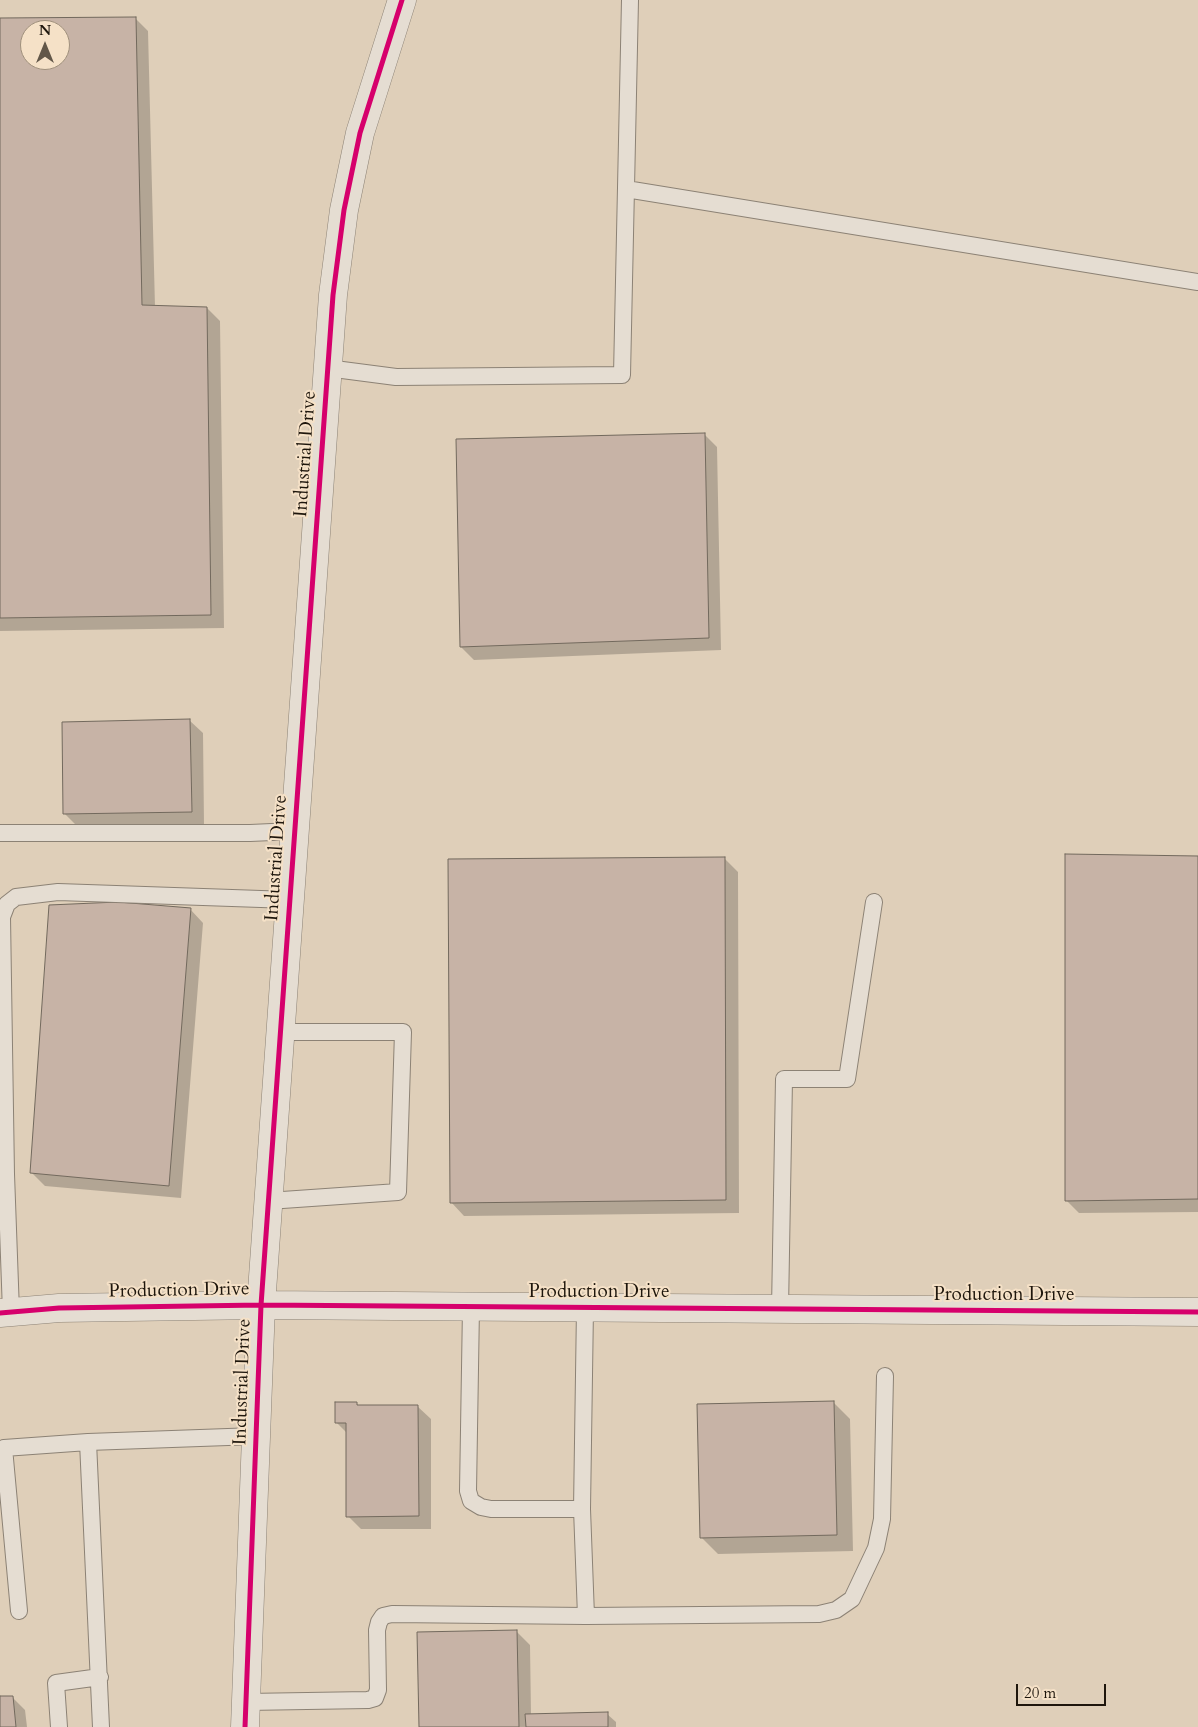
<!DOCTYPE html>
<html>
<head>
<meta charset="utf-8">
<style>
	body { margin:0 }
	#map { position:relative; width:1198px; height:1727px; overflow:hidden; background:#dfcfb9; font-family:Cardo,serif }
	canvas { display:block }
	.north { position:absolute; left:20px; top:20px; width:50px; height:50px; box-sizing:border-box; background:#f5e1c7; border:1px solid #9f907c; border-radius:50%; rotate:0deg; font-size:14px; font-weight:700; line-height:20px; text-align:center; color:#1e160c }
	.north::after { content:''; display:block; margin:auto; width:18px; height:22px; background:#625749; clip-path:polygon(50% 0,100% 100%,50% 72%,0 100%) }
	.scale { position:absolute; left:1016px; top:1684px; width:90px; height:22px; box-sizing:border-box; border:2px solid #1e160c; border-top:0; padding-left:6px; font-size:15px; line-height:18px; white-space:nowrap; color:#1e160c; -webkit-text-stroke:4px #f5e1c7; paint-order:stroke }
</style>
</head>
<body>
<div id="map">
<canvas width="1198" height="1727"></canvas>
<div class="north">N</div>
<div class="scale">20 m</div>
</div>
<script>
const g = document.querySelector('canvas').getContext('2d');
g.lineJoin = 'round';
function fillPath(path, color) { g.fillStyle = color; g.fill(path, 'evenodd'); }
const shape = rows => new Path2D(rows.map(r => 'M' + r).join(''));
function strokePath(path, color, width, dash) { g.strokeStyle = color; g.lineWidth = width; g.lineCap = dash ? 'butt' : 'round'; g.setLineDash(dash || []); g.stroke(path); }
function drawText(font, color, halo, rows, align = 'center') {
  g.font = font + ' Cardo,serif'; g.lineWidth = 4; g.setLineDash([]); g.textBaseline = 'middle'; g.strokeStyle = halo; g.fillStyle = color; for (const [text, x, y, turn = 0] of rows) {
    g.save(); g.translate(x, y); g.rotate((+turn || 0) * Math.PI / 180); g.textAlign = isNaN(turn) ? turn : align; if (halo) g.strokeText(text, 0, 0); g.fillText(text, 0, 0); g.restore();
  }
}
const shadow = shape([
	[135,18,148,31,155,307,207,308,220,321,224,628,0,631,0,19],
	[30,30,60,30,60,60,30,60],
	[704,434,717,447,721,650,474,660,461,647],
	[189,720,203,733,204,824,77,826,64,813],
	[1198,857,1198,1212,1079,1213,1066,1200],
	[725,859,738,872,739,1213,464,1216,451,1202],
	[190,909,203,923,181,1198,45,1186,32,1173],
	[833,1402,850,1419,853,1551,718,1554,701,1537],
	[356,1403,359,1406,417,1406,431,1419,431,1529,361,1529,348,1516,347,1433,336,1422],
	[517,1632,530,1645,531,1715,607,1714,616,1722,616,1727,420,1727],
	[0,1697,12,1697,25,1710,27,1727,0,1727]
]);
const building = shape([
	[136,17,142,305,207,307,211,615,0,618,0,18,136,17],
	[30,30,60,30,60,60,30,60,30,30],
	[705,433,709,638,460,647,456,439,705,433],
	[190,719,192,812,63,814,62,722,190,719],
	[1065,854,1198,856,1198,1199,1065,1201,1065,854],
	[725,857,726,1200,450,1203,448,859,725,857],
	[118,902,191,908,169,1186,30,1173,49,905,118,902],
	[834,1401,837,1535,700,1538,697,1404,834,1401],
	[335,1402,357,1402,357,1405,418,1405,419,1516,346,1517,346,1423,335,1423,335,1402],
	[517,1630,519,1727,419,1727,417,1632,517,1630],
	[0,1696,13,1696,16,1727,0,1727,0,1696],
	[608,1712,608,1727,526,1727,525,1714,608,1712]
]);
const service = shape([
	[626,189,1198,282],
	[327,368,396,377,622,375,630,0],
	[0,833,250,833,294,831],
	[268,1201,398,1192,403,1032,280,1032],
	[471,1307,468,1491,471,1501,481,1507,491,1509,582,1509,585,1308],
	[780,1309,784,1079,847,1079,874,902],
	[11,1312,6,1174,2,917,7,904,16,897,58,892,290,900],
	[582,1509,586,1616,819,1614,836,1610,852,1599,876,1548,882,1519,885,1376],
	[19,1611,4,1448,88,1442],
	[246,1702,368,1700,375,1698,378,1690,377,1630,379,1622,383,1616,392,1614,586,1616],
	[59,1727,56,1683,100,1677],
	[101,1727,88,1442,256,1436]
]);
const minor = shape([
	[0,1313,59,1308,261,1305,1198,1312],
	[245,1727,261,1305,333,295,344,210,360,133,402,0]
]);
const cycleway = shape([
	[0,1313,59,1308,261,1305,1198,1312],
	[245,1727,261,1305,333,295,344,210,360,133,402,0]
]);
const streetNames = [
	["Industrial Drive",306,454,-86],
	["Industrial Drive",277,858,-86],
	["Production Drive",179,1291,-1],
	["Production Drive",599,1293],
	["Production Drive",1004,1296],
	["Industrial Drive",243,1382,-88]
];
fillPath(shadow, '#0003');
fillPath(building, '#c7b3a6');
strokePath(building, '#72695d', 1);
strokePath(service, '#8c8275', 18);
strokePath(minor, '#8c8275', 29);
strokePath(service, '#e5ddd2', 16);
strokePath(minor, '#e5ddd2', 28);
strokePath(cycleway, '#d6006c', 5);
drawText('19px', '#1e160c', '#f5e1c7', streetNames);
</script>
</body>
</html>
